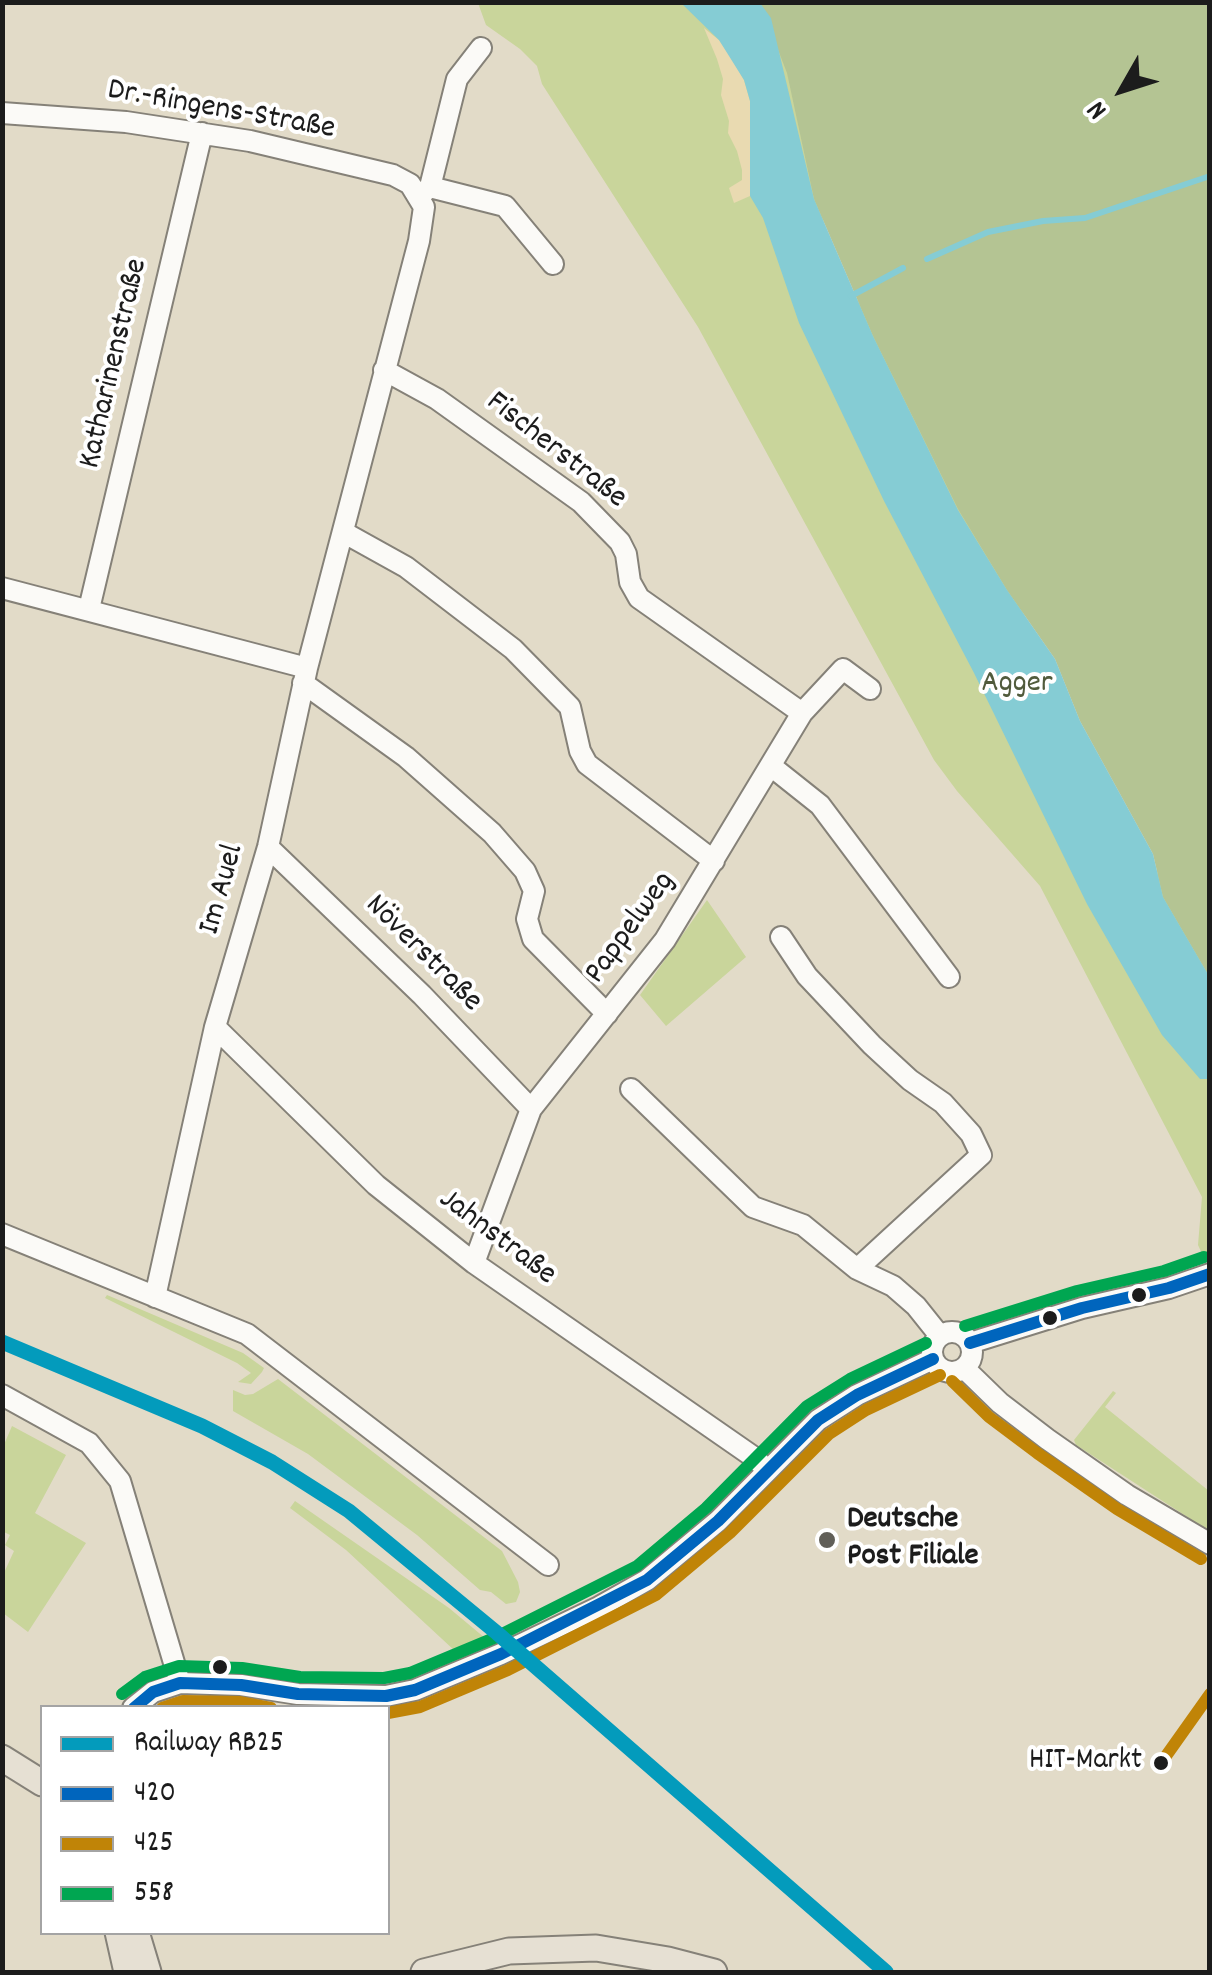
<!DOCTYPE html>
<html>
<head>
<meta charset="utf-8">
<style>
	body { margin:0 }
	#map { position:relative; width:1212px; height:1975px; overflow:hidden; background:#e2dbc8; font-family:Dekko,sans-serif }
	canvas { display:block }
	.frame { position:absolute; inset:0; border:5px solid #1c1c1c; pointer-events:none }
	.legend { position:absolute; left:40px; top:1705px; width:350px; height:230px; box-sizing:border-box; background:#fff; border:2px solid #a4a4a4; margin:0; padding:12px 18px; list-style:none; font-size:30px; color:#1c1c1c }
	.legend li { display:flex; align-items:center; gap:20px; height:50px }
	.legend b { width:50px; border:2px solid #a4a4a4 }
	.north { position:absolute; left:1072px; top:40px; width:100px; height:100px; -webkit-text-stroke:8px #fff; paint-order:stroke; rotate:231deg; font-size:28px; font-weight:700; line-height:40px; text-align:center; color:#1c1c1c }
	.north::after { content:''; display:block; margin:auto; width:35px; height:45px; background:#1c1c1c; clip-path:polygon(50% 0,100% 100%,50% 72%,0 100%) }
</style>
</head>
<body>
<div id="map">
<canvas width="1212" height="1975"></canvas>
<div class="frame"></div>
<ul class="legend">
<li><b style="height:12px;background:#039bbc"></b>Railway RB25</li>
<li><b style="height:12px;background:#0065bd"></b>420</li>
<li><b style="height:12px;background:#c08407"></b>425</li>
<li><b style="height:12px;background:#00a651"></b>558</li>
</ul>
<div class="north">N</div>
</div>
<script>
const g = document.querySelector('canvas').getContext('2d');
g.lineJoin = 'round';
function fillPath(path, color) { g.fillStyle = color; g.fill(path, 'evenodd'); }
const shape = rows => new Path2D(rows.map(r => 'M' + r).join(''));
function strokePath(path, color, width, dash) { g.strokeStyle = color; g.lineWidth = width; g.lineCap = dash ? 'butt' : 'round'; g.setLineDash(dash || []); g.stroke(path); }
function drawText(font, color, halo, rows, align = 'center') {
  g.font = font + ' Dekko,sans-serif'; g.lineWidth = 8; g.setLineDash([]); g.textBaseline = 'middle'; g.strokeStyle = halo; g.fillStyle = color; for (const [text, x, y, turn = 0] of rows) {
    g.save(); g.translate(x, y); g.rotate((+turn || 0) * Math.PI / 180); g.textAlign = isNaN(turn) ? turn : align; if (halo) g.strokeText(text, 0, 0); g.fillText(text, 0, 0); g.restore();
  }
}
const green = shape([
	[478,3,759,3,787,69,832,257,885,346,1209,972,1209,1256,1204,1258,1198,1245,1202,1197,1040,886,957,791,934,760,698,327,542,84,537,66,520,49,486,25],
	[707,900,746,957,666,1026,640,995],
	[107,1295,243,1353,264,1368,262,1372,251,1384,238,1382,251,1373,237,1363,105,1298],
	[278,1379,502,1551,518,1582,520,1592,516,1602,506,1604,491,1592,480,1590,417,1535,308,1454,233,1411,233,1390,245,1395,253,1394],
	[1113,1391,1116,1393,1105,1407,1209,1491,1209,1531,1076,1445,1074,1440],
	[12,1426,66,1455,35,1513,86,1543,28,1632,3,1613,5,1596,3,1595,3,1575,14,1551,5,1545,10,1535,2,1531,3,1447],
	[295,1501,449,1608,485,1638,455,1651,346,1550,290,1508]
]);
const forest = shape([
	[760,3,1209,3,1209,976,1163,897,1153,854,1080,721,1055,659,1007,590,958,509,873,336,814,199,787,73]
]);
const sand = shape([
	[704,28,719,40,730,56,744,80,750,101,750,196,734,203,729,188,742,180,742,170,737,151,728,133,729,121,721,95,723,79,717,59]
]);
const water = shape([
	[681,3,760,3,771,18,814,199,873,336,958,510,1007,590,1055,659,1080,721,1153,854,1163,897,1209,976,1209,1079,1200,1079,1162,1035,1087,904,974,673,884,501,799,323,763,218,750,196,750,101,744,80,719,40]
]);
const stream = shape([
	[927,259,988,232,1043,221,1085,218,1210,176],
	[851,296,903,268]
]);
const minor = shape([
	[2,113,126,122,250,141,393,175,410,184,424,207,419,241,307,668,268,847,215,1027,155,1297],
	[430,187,505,206,553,264],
	[419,196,430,187,457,79,481,48],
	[384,370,437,399,581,502,620,542,626,554,630,582,639,598,802,713],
	[343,532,406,567,513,649,570,707,580,751,587,764,714,861],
	[2,588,307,668],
	[89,609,202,133],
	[303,683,406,757,492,833,525,871,534,891,527,919,533,939,607,1014],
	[771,766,820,805,949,977],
	[268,847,422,995,531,1109],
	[781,937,807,976,872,1045,910,1080,943,1103,971,1134,981,1155,857,1269],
	[215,1027,376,1185,474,1263,755,1458,766,1469],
	[631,1089,753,1207,803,1225,857,1269,893,1286,916,1306,940,1336],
	[2,1234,247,1334,548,1565],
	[474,1263,531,1109,665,940,802,713,843,669,870,689],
	'932 1352a20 20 0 1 1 40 0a20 20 0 1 1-40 0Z',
	[970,1343,1082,1308,1169,1288,1210,1274],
	[964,1368,1000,1403,1047,1439,1127,1495,1210,1544],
	[2,1395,89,1443,120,1481,180,1683],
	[133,1708,153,1692,180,1683,241,1685,298,1694,386,1696,415,1690,501,1654,599,1607,647,1580,718,1521,818,1420,857,1395,933,1359]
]);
const major = shape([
	[2,1758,42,1783],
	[118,1932,127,1972],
	[136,1932,148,1972],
	[424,1972,509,1951,596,1948,668,1960,714,1972]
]);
const bus1 = shape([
	[970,1343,1082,1308,1169,1288,1210,1274],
	[134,1708,153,1692,180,1683,241,1685,298,1694,386,1696,415,1690,501,1654,647,1580,718,1521,818,1420,857,1395,933,1359]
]);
const bus2 = shape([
	[952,1381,989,1417,1037,1453,1117,1509,1201,1559],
	[162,1708,183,1701,239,1702,271,1708],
	[388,1713,420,1707,508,1670,656,1595,730,1533,829,1434,866,1410,940,1375],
	[1161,1763,1210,1694]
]);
const bus3 = shape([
	[965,1326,1077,1291,1164,1271,1204,1257],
	[122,1694,145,1677,179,1666,242,1668,300,1677,384,1678,410,1673,494,1638,637,1566,706,1508,807,1406,850,1379,926,1343]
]);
const rail1 = shape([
	[2,1342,202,1426,272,1462,349,1511,497,1633,886,1972]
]);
const markers = [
	[1139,1295,9,"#1c1c1c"],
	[1050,1318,9,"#1c1c1c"],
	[827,1540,10,"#615f58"],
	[220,1667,9,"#1c1c1c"],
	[1161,1763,9,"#1c1c1c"]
];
const busNames = [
	["HIT-Markt",1142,1763]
];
const streetNames = [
	["Dr.-Ringens-Straße",221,112,10],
	["Katharinenstraße",116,364,-77],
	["Fischerstraße",555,452,38],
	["Im Auel",224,890,-74],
	["Pappelweg",632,929,-54],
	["Növerstraße",422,955,45],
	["Jahnstraße",496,1239,37]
];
const parkNames = [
	["Agger",1017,686]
];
const poiNames = [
	["Deutsche",847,1522],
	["Post Filiale",847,1559]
];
fillPath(green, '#c9d59b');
fillPath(forest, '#b4c493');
fillPath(sand, '#e9dab1');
fillPath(water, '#85ccd4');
strokePath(stream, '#85ccd4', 6);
strokePath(minor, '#858178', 24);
strokePath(major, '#858178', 29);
strokePath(minor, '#fbfaf7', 20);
strokePath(major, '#e6e0d3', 25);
strokePath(bus1, '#0065bd', 12);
strokePath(bus2, '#c08407', 12);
strokePath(bus3, '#00a651', 12);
strokePath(rail1, '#039bbc', 15);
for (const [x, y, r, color] of markers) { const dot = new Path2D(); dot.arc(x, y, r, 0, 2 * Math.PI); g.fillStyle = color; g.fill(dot); strokePath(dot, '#fff', 4); }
drawText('30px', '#1c1c1c', '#fff', busNames, 'right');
drawText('32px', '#1c1c1c', '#fff', streetNames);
drawText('32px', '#515b3c', '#fff', parkNames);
drawText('bold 32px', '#1c1c1c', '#fff', poiNames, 'left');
</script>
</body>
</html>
